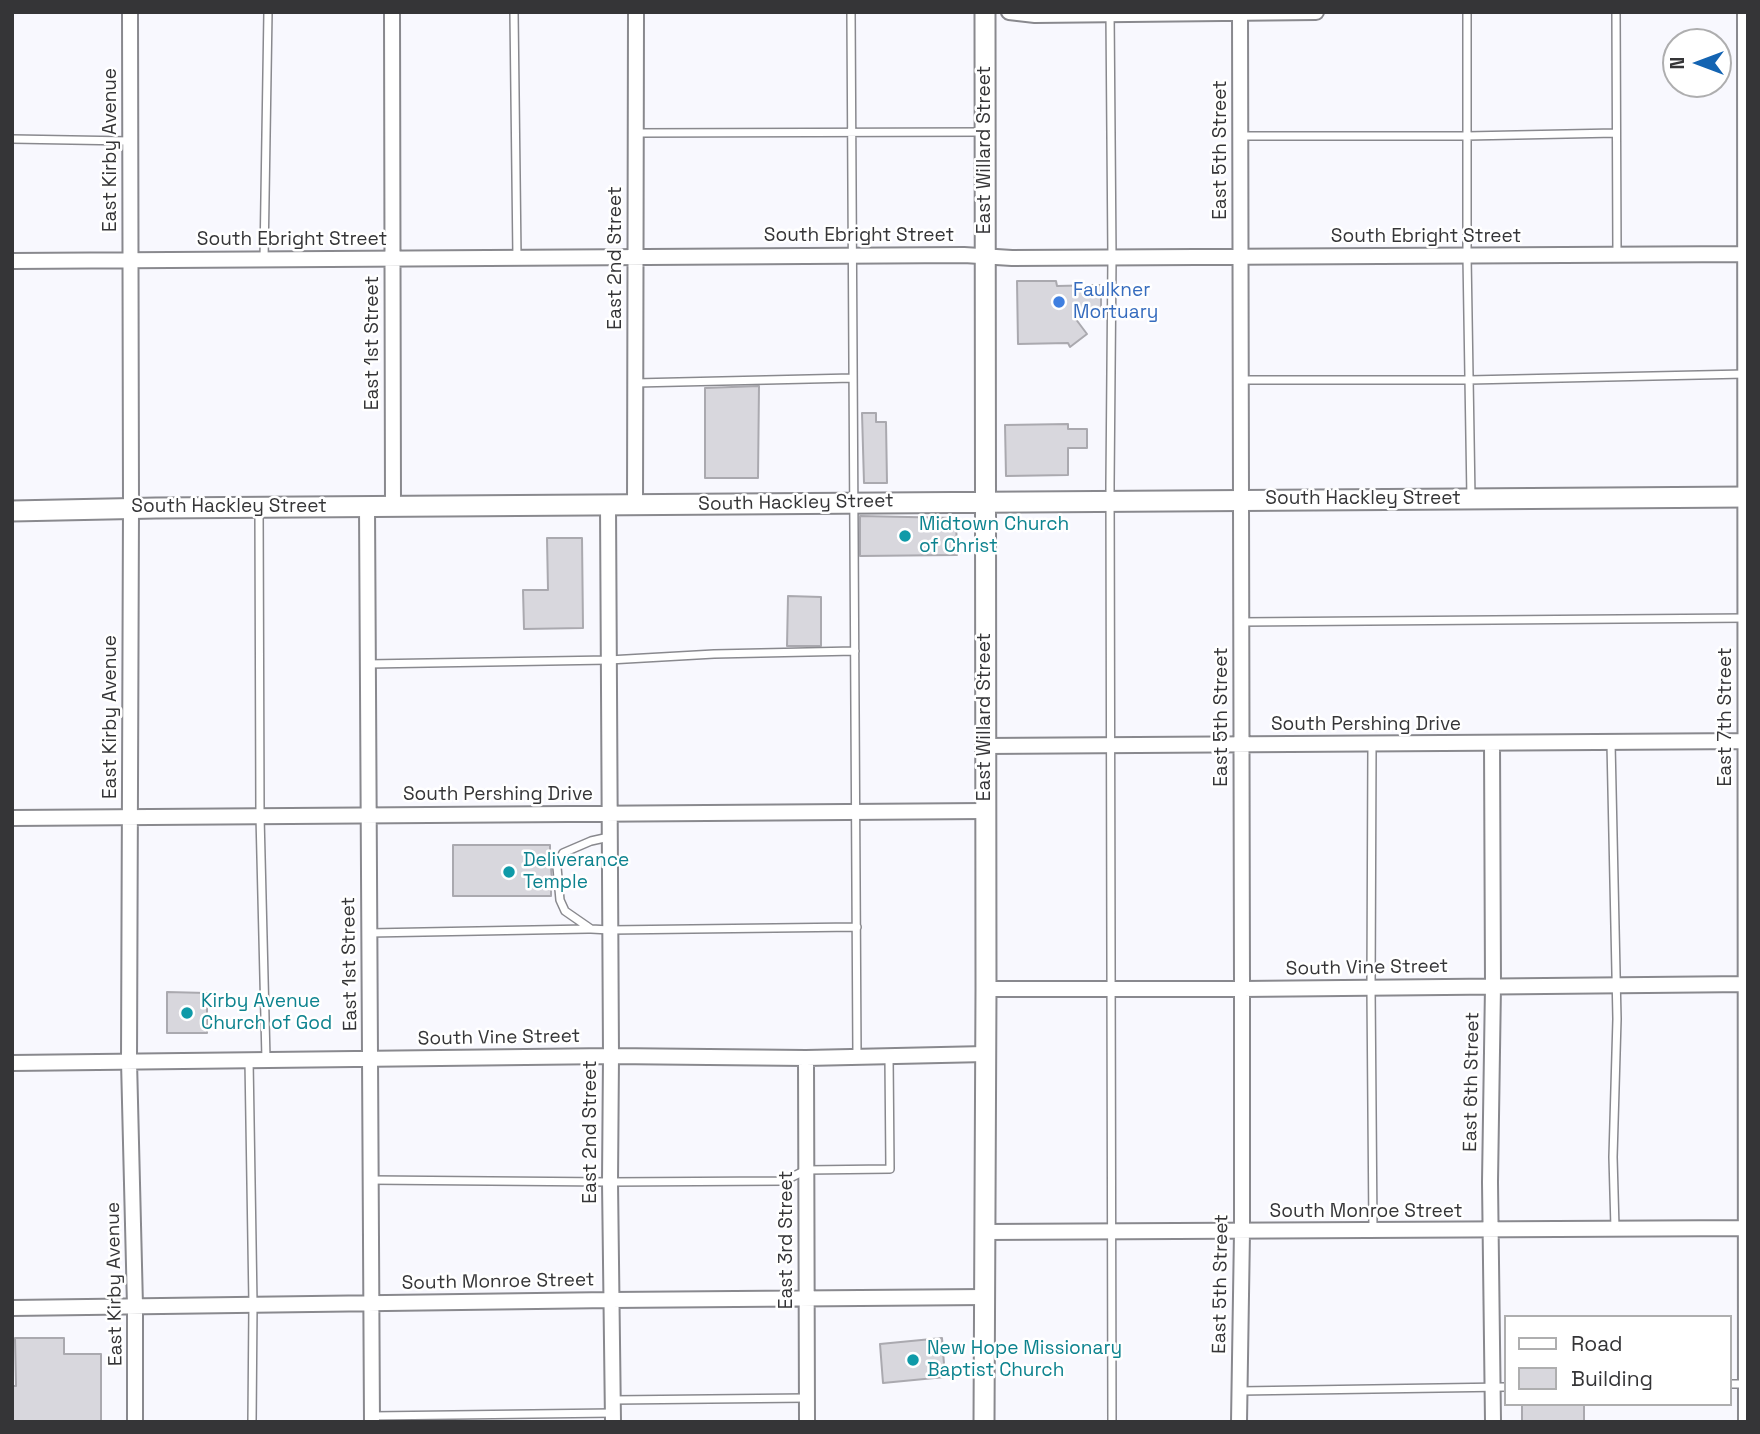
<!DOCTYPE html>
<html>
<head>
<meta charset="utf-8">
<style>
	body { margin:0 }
	#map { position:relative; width:1760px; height:1434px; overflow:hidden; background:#f8f8fe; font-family:"Space Grotesk",sans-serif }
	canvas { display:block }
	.frame { position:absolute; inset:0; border:14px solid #353537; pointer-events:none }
	.legend { position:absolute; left:1504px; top:1315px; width:228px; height:91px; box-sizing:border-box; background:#fff; border:2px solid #aeaeaf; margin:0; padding:9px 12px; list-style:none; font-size:21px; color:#353537 }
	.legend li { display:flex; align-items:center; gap:14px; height:35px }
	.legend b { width:35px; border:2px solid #aeaeaf }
	.north { position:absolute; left:1662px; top:28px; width:70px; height:70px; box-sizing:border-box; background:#fff; border:2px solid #aeaeaf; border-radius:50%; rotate:270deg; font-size:19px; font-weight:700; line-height:28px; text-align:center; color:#353537 }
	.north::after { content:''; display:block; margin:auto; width:24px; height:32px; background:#1464b2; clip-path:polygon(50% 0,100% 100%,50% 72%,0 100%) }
</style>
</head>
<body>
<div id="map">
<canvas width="1760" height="1434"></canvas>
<div class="frame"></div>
<ul class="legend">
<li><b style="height:9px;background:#fff"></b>Road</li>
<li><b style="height:19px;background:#d8d7dd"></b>Building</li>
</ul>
<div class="north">N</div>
</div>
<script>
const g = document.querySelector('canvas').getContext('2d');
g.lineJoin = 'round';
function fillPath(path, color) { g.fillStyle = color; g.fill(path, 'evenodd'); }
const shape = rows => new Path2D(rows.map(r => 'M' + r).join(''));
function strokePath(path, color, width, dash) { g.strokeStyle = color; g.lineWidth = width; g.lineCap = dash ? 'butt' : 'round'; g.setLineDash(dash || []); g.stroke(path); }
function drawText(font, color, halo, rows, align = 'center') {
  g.font = font + ' "Space Grotesk",sans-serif'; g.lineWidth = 5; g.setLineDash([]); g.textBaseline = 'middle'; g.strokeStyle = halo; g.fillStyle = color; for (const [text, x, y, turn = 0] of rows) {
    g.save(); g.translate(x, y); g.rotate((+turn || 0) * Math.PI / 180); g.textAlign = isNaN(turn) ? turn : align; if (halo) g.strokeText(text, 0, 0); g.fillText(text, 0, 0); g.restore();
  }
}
const building = shape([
	[1017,281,1056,281,1057,286,1101,285,1101,318,1075,318,1087,334,1070,347,1068,343,1018,344,1017,281],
	[759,386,758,478,705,478,705,388,759,386],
	[862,413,876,413,876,422,886,422,887,483,864,483,862,413],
	[1068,424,1068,429,1087,429,1087,448,1068,448,1068,475,1006,476,1005,425,1068,424],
	[860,516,956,518,957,555,860,556,860,516],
	[547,538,582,538,583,628,524,629,523,590,548,590,547,538],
	[788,596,821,597,821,646,787,646,788,596],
	[453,845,550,845,550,862,552,862,551,867,552,882,551,882,551,896,453,896,453,845],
	[167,992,207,993,207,1033,167,1033,167,992],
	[15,1338,64,1338,64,1354,101,1354,101,1422,12,1422,12,1386,16,1386,15,1338],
	[942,1338,945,1377,883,1383,880,1344,942,1338],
	[1522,1404,1584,1404,1584,1422,1522,1422,1522,1404]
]);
const service = shape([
	[514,12,517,258],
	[851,12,857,1057],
	[1110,12,1112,258,1110,484,1112,1422],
	[1467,12,1467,256,1471,498],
	[1616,12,1617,255],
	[636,133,985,132],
	[1241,136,1467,136,1616,133],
	[12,139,130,141],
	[264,259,268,12],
	[1241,380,1469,380,1745,374],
	[635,383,853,378],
	[259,507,260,816,266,1059],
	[1241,622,1747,618],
	[368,664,609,660,714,654,855,651],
	[1611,743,1617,1019,1613,1157,1615,1228],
	[1372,744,1371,988,1373,1230],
	[609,837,591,841,563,853,557,867,560,900,565,911,591,929,610,930,857,927],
	[369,933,588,929],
	[249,1060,253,1304,252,1422],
	[370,1180,610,1182,784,1181,806,1170,890,1169,889,1057],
	[1730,1384,1747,1384],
	[1240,1391,1506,1387],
	[613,1400,807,1398],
	[373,1416,613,1413]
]);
const minor = shape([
	[130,12,131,508,129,1061,135,1306,135,1422],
	[392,12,393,506],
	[1009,12,1035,15,1316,12],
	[1745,12,1746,1422],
	[12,261,964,255,1012,258,1748,254],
	[608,505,611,1056,610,1182,613,1422],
	[635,505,636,12],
	[367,506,372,1422],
	[1492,743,1493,986,1490,1182,1493,1422],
	[985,746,1748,741],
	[12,818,985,811],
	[986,989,1242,989,1748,984],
	[806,1058,807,1422],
	[12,1063,611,1056,806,1058,986,1054],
	[985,1232,1748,1228],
	[12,1308,611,1300,985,1297],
	[1239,1422,1242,1232,1242,989,1240,12]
]);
const tertiary = shape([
	[12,511,156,508,1748,497],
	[984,1422,986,989,985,12]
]);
const markers = [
	[1059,302,7,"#3f7fe0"],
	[905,536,7,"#0f9aa8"],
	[509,872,7,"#0f9aa8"],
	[187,1013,7,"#0f9aa8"],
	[913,1360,7,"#0f9aa8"]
];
const streetNames = [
	["East Kirby Avenue",111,150,-90],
	["East Willard Street",985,150,-90],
	["East 5th Street",1221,150,-90],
	["South Ebright Street",859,236],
	["South Ebright Street",1426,237],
	["South Ebright Street",292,240],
	["East 2nd Street",616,258,-90],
	["East 1st Street",373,343,-90],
	["South Hackley Street",1363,499],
	["South Hackley Street",796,503,-1],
	["South Hackley Street",229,507],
	["East Kirby Avenue",111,717,-90],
	["East Willard Street",985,717,-90],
	["East 5th Street",1222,717,-90],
	["East 7th Street",1726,717,-90],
	["South Pershing Drive",1366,725],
	["South Pershing Drive",498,795],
	["East 1st Street",350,964,-91],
	["South Vine Street",1367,968,-1],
	["South Vine Street",499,1038,-1],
	["East 6th Street",1472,1082,-89],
	["East 2nd Street",591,1132,-90],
	["South Monroe Street",1366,1212],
	["East 3rd Street",787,1240,-90],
	["South Monroe Street",498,1282,-1],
	["East Kirby Avenue",115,1284,-91],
	["East 5th Street",1221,1284,-89]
];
const shopNames = [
	["Faulkner",1073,291],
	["Mortuary",1073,313]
];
const cultureNames = [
	["Midtown Church",919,525],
	["of Christ",919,547],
	["Deliverance",523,861],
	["Temple",523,883],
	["Kirby Avenue",201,1002],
	["Church of God",201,1024],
	["New Hope Missionary",927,1349],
	["Baptist Church",927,1371]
];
fillPath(building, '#d8d7dd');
strokePath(building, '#aaa9af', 2);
strokePath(service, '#89898e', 10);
strokePath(minor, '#89898e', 18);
strokePath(tertiary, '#89898e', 23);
strokePath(service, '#fff', 7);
strokePath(minor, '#fff', 14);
strokePath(tertiary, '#fff', 19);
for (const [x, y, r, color] of markers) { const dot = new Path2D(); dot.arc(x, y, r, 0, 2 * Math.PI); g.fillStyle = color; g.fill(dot); strokePath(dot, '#fff', 2.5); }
drawText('19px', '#353537', '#fff', streetNames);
drawText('19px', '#366cbe', '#fff', shopNames, 'left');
drawText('19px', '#0d838f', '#fff', cultureNames, 'left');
</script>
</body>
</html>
